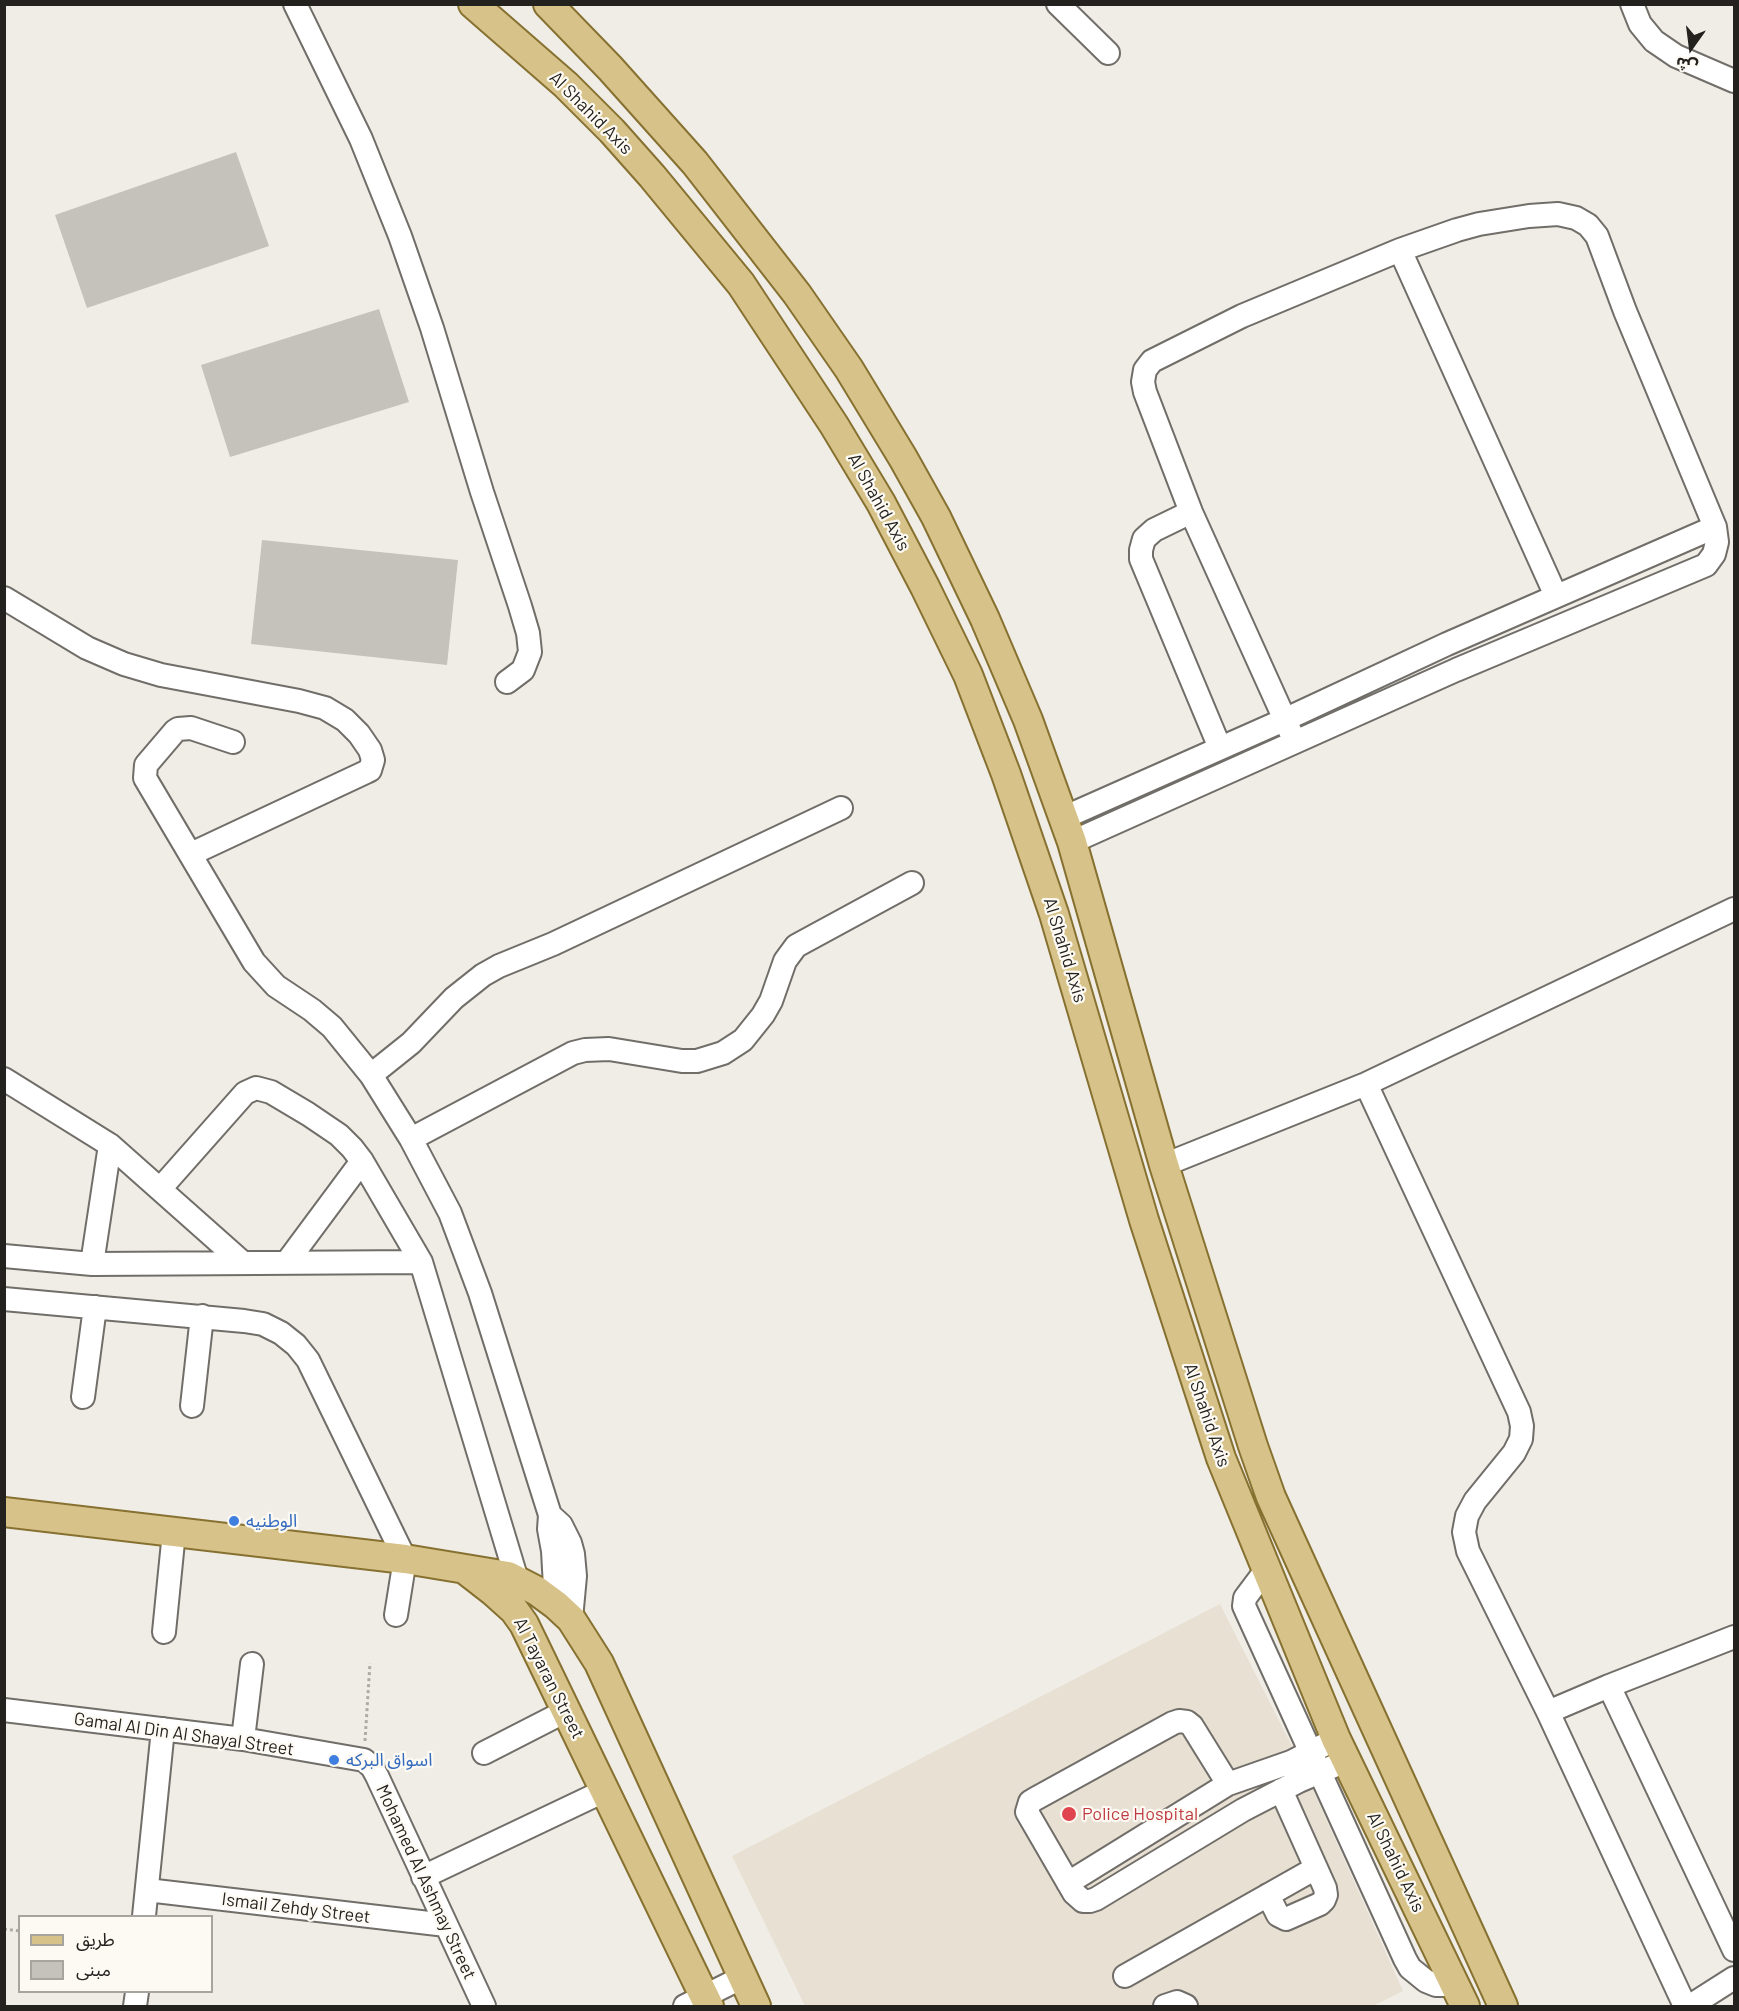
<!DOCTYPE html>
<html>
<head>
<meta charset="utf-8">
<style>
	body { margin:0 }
	#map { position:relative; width:1739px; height:2011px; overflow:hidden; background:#f0ede6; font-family:Barlow,"Noto Sans Arabic",sans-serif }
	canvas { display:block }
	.frame { position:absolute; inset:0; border:6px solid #23221f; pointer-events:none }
	.legend { position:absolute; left:18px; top:1915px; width:195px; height:78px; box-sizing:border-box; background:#fdfaf4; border:2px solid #a6a49f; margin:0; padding:8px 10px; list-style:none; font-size:18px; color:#23221f }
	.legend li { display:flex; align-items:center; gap:12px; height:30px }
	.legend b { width:30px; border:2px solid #a6a49f }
	.north { position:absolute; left:1661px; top:18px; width:60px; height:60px; -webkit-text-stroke:4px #fdfaf4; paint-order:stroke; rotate:194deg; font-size:16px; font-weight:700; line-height:24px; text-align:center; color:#23221f }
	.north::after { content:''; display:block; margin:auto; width:21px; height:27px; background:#23221f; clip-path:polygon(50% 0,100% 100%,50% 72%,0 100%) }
</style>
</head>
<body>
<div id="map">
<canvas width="1739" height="2011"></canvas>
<div class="frame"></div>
<ul class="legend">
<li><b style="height:8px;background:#d7c389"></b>طريق</li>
<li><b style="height:16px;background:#c5c2bc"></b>مبنى</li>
</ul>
<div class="north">ش</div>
</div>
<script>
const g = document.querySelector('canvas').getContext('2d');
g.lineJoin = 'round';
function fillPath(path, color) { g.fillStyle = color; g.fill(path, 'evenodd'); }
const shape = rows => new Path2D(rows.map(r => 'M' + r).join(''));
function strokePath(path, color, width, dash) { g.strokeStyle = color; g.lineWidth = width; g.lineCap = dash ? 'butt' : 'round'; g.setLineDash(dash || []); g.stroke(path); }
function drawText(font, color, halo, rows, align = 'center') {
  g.font = font + ' Barlow,"Noto Sans Arabic",sans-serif'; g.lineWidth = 4.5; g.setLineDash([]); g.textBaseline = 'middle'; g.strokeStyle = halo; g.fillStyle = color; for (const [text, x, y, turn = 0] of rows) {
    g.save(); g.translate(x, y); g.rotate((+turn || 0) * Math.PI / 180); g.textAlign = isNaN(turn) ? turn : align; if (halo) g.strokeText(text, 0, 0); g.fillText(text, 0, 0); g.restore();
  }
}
const built = shape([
	[1220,1604,1305,1772,1403,1991,1373,2006,805,2006,732,1856]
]);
const building = shape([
	[236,152,269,246,87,308,55,215],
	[379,309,409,402,230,457,201,365],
	[262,540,458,560,447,665,251,644]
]);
const path = shape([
	[365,1741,370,1663],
	[4,1929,20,1931]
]);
const minor = shape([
	[295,4,361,139,400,236,432,328,482,492,520,606,528,633,530,652,523,670,507,682],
	[1058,4,1108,53],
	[1632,4,1640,24,1654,41,1676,56,1734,81],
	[1400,250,1556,596],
	[1191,512,1154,530,1144,539,1141,550,1141,559,1220,748],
	[4,598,87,648,124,664,161,675,299,701,325,708,345,720,359,734,370,750,373,760,370,770,366,772,191,854],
	[233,742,191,728,178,729,175,731,146,765,145,778,254,962,276,986,312,1010,332,1027,371,1075,411,1139,450,1213,480,1293,550,1515,549,1529,553,1551,556,1605],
	[1063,818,1284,720,1447,644,1715,527],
	[1072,842,1456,670,1706,565,1714,554,1717,542,1715,527,1625,311,1597,236,1588,225,1576,218,1558,214,1529,216,1479,224,1457,230,1400,250,1242,316,1152,361,1145,370,1143,382,1145,392,1191,512,1295,742],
	[371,1075,411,1043,454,998,483,975,499,966,553,944,841,808],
	[4,1079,110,1145,243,1263],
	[1366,1084,1519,1412,1522,1426,1521,1439,1514,1453,1475,1501,1467,1516,1464,1532,1468,1551,1548,1712,1685,2006],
	[411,1139,573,1053,585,1050,609,1049,682,1061,697,1061,723,1053,743,1040,763,1015,771,1001,785,961,796,946,912,883],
	[1164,1165,1366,1084,1734,909],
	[160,1189,245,1093,256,1088,271,1092,308,1114,339,1135,352,1148,362,1161,421,1262,517,1580],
	[4,1256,92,1264,421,1262],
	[287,1262,362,1161],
	[92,1264,110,1145],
	[4,1299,244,1321,263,1324,281,1333,296,1345,308,1360,405,1559,396,1615],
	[83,1397,95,1307],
	[192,1406,202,1316],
	[550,1515,561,1525,570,1543,573,1554,575,1576,571,1619],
	[1266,1570,1245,1598,1244,1606,1405,1959,1410,1968,1426,1981,1436,1985,1456,1985],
	[164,1632,174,1532],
	[1609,1686,1734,1950],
	[4,1710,243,1739,364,1760,372,1767,377,1776,484,2006],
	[1548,1712,1609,1686,1734,1637],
	[243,1739,252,1664],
	[484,1753,566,1711],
	[1228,1784,1192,1726,1187,1722,1179,1721,1173,1723,1035,1799,1030,1802,1027,1812,1074,1893,1083,1901,1090,1901,1096,1899,1243,1810,1299,1781,1346,1761],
	[423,1877,604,1791],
	[1068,1883,1228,1784,1291,1762,1324,1745],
	[147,1890,446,1925],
	[1268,1895,1278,1915,1286,1919,1320,1904,1324,1900,1326,1895,1325,1888,1281,1790],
	[144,1916,163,1729],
	[1125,1976,1316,1868],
	[135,2006,137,1992],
	[685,2006,743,1977],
	[1165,2006,1177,2002,1186,2006],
	[1690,2006,1734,1978]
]);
const major = shape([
	[473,4,566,85,612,131,652,176,741,284,834,425,881,503,925,587,968,675,1006,774,1054,914,1144,1220,1221,1458,1336,1739,1465,2006],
	[548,4,610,68,695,163,797,294,849,369,903,458,936,517,985,619,1028,720,1072,842,1164,1165,1253,1446,1271,1497,1503,2006],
	[4,1512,405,1559,508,1576,537,1591,556,1605,571,1619,599,1663,756,2006],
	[467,1571,494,1592,514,1610,524,1624,709,2006]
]);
const markers = [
	[234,1521,6,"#3f7fe0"],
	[334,1760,6,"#3f7fe0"],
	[1069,1814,8,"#e0444e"]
];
const streetNames = [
	["Al Shahid Axis",591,113,45],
	["Al Shahid Axis",879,502,61],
	["Al Shahid Axis",1065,950,73],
	["Al Shahid Axis",1207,1415,71],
	["Al Tayaran Street",549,1678,63],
	["Gamal Al Din Al Shayal Street",184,1734,8],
	["Al Shahid Axis",1396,1862,64],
	["Mohamed Al Ashmay Street",426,1882,65],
	["Ismail Zehdy Street",296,1908,7]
];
const shopNames = [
	["الوطنيه",246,1521],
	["اسواق البركه",346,1760]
];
const healthNames = [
	["Police Hospital",1082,1814]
];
fillPath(built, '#e7e0d3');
fillPath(building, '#c5c2bc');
strokePath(minor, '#716e69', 26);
strokePath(major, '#877131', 32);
strokePath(path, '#adaba5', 3, [3, 3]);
strokePath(minor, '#fff', 22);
strokePath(major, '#d7c389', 28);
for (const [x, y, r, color] of markers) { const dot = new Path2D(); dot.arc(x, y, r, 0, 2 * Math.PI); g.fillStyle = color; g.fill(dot); strokePath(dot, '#fdfaf4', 2); }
drawText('18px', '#23221f', '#fdfaf4', streetNames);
drawText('18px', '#366cbe', '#fdfaf4', shopNames, 'left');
drawText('18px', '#be3a42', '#fdfaf4', healthNames, 'left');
</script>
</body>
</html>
